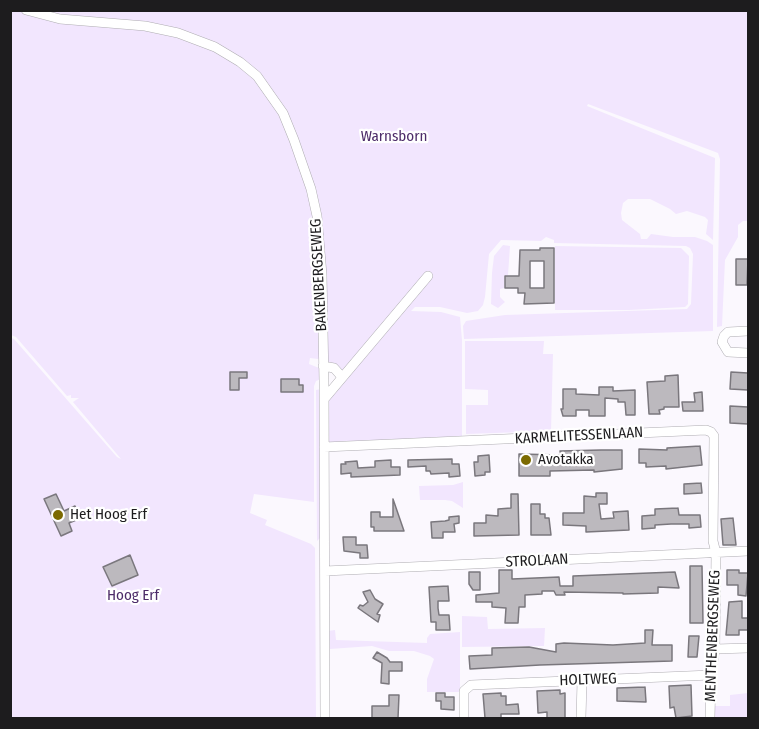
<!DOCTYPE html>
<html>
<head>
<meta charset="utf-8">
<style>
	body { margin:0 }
	#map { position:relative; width:759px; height:729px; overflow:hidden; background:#fbf8fe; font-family:"Fira Sans Condensed",sans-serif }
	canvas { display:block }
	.frame { position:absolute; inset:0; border:12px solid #1d1c1e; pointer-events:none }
</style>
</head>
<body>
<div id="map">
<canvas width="759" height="729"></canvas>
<div class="frame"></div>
</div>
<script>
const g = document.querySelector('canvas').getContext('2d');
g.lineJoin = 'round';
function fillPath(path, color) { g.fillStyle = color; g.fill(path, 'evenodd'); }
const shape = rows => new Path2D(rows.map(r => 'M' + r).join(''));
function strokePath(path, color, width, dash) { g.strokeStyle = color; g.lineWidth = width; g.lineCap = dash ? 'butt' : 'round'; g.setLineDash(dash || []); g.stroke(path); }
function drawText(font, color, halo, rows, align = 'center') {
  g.font = font + ' "Fira Sans Condensed",sans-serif'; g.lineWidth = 4.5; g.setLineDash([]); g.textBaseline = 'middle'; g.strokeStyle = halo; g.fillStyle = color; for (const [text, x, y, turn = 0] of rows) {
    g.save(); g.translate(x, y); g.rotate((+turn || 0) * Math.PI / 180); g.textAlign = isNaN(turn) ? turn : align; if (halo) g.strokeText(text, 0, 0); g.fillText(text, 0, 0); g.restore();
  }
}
const green = shape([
	[11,11,748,11,748,221,743,221,738,225,738,237,725,260,722,326,717,327,720,159,718,153,588,104,587,106,715,158,713,240,706,234,708,220,705,217,687,211,676,214,670,209,650,199,628,199,623,203,621,213,622,220,640,234,641,239,647,239,651,234,673,237,695,237,707,241,713,245,713,331,464,339,463,326,466,321,505,315,687,309,691,304,693,254,690,248,686,246,554,243,554,240,546,237,541,241,501,240,489,254,485,297,483,305,478,311,467,313,440,307,415,307,411,311,441,312,460,317,462,340,462,436,331,443,328,441,327,400,342,379,327,361,318,274,320,357,318,359,310,358,309,364,319,368,321,379,316,381,314,386,314,502,254,494,250,513,267,520,265,525,311,544,315,548,316,718,11,718,11,338,14,339,117,457,121,459,73,402,79,398,71,398,71,395,67,396,16,337,11,335],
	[503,245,510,246,508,275,504,276,504,288,500,289,500,297,505,302,498,308,491,304,492,273,494,256],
	[555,246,681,248,689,256,688,304,685,307,629,310,555,310],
	[465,341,544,341,543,354,553,354,551,431,466,434,466,405,488,405,488,390,465,389],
	[321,389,321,537,317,541,316,390],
	[463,482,463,508,452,501,445,500,420,500,419,486,453,485],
	[462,616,487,617,488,629,545,628,544,646,462,647],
	[335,630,336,640,427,643,427,638,430,634,460,632,460,692,427,692,427,679,434,659,430,656,414,651,389,651,372,646,330,649,328,631],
	[748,693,748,718,714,718,714,706,730,706,730,695]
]);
const stream = shape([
	[10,17,11,15]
]);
const building = shape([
	[540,248,554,248,554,303,524,304,525,293,518,293,518,288,505,288,505,276,519,276,520,250,540,250,540,248],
	[530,261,544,261,544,288,530,288,530,261],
	[736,259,748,259,747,285,736,285,736,259],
	[230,372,247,372,247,378,239,378,239,390,230,390,230,372],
	[731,372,748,373,748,390,730,389,731,372],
	[678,375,679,407,664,407,664,409,659,410,660,414,649,414,647,382,665,381,665,376,678,375],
	[281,379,299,379,299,385,303,385,303,392,281,392,281,379],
	[599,387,613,387,613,391,635,390,635,415,626,415,625,402,618,402,618,399,605,398,605,416,589,416,589,410,576,410,576,416,563,416,561,409,563,409,563,389,576,389,576,394,599,395,599,387],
	[702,392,703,411,683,411,682,402,695,402,694,393,702,392],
	[730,406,748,407,748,424,730,423,730,406],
	[700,446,702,465,666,469,666,466,646,467,646,463,639,463,639,449,667,450,667,448,700,446],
	[601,450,622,450,622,469,594,472,594,470,550,471,550,476,519,476,519,454,561,455,560,451,601,450],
	[489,455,490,472,485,472,485,475,475,476,474,462,478,462,478,456,489,455],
	[452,459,452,464,459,464,460,476,449,477,449,473,431,474,430,471,426,471,426,466,408,467,408,460,452,459],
	[391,460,391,467,400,467,400,475,351,477,351,473,341,474,341,464,346,464,345,462,357,461,358,468,375,467,375,461,391,460],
	[701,483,702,493,684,494,684,484,701,483],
	[596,493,607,493,607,504,599,504,601,519,614,518,613,512,628,511,629,530,586,532,586,526,563,525,563,513,584,513,584,496,596,497,596,493],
	[56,494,64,511,75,506,81,518,69,523,72,531,61,536,44,499,56,494],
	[511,494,518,494,519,535,474,536,474,523,486,523,486,515,498,516,498,509,511,508,511,494],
	[393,499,404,531,374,531,374,527,371,527,371,512,380,512,380,517,393,517,393,499],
	[531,504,540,504,540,514,545,514,545,518,549,518,551,535,531,535,531,504],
	[678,508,679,515,700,515,701,527,689,528,689,524,671,524,655,525,655,528,642,529,642,516,655,515,655,509,678,508],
	[459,516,459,523,454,524,455,532,443,532,443,538,432,538,431,522,445,521,449,520,449,517,459,516],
	[733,518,736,545,723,545,721,519,733,518],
	[343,537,356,537,356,545,367,545,368,558,360,558,360,553,344,551,343,537],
	[130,555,138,575,112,586,103,567,130,555],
	[690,566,702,566,703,623,690,623,690,566],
	[499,570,512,570,512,579,559,577,560,586,573,586,573,576,675,572,679,588,658,587,658,593,623,594,623,593,564,592,565,595,556,595,554,591,542,591,542,594,525,595,525,607,519,607,518,623,505,623,506,608,492,607,492,602,476,602,476,595,499,593,499,570],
	[727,570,739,570,739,573,748,573,746,596,738,595,738,585,727,585,727,570],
	[469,572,480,572,480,590,473,590,469,584,469,572],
	[448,586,449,601,438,601,438,608,439,615,449,615,450,630,436,630,436,622,431,622,429,587,448,586],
	[370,590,375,599,383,604,377,614,380,615,378,622,358,608,360,605,363,606,368,602,363,592,370,590],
	[742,601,742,618,748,618,748,630,739,630,739,635,726,635,729,602,742,601],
	[645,630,653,630,652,645,672,645,672,661,540,665,470,669,469,656,492,655,492,648,529,647,556,652,556,644,564,643,613,645,645,643,645,630],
	[689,636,699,636,697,657,688,657,689,636],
	[377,652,387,658,390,662,402,662,402,671,389,671,389,684,381,683,382,663,373,658,377,652],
	[691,685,692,716,676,718,674,707,670,708,669,686,691,685],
	[645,687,646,702,617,701,617,688,645,687],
	[560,690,560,694,565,693,565,718,547,718,547,712,538,713,537,691,560,690],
	[436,693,445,693,445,697,454,697,454,710,441,709,441,701,436,701,436,693],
	[501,693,501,696,506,696,506,705,518,704,519,714,501,714,501,718,485,718,483,694,501,693],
	[389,695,399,695,398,718,372,718,372,706,389,706,389,695]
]);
const minor = shape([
	[26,10,60,19,145,26,178,33,215,47,240,62,257,76,283,113,294,140,311,189,317,216,322,275,324,382,325,718],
	[748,331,728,332,724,336,722,342,728,352,748,353],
	[323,366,334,368,342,377],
	[325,398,428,276],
	[324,447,706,430,711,432,714,436,713,541,716,553,715,649,711,675,710,718],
	[325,571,748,551],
	[715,649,748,648],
	[464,718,464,691,471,685,711,675],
	[581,718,582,681]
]);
const markers = [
	[526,460,6,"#7c6a01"],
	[58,515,6,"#7c6a01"]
];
const parkNames = [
	["Warnsborn",394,137],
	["Hoog Erf",133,596]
];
const streetNames = [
	["BAKENBERGSEWEG",319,275,-93],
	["KARMELITESSENLAAN",579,436,-3],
	["STROLAAN",537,561,-3],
	["MENTHENBERGSEWEG",713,636,-88],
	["HOLTWEG",588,680,-2]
];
const poiNames = [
	["Avotakka",538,460],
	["Het Hoog Erf",70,515]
];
fillPath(green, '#f2e6fe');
strokePath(stream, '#9785a9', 2);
fillPath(building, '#bcb9be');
strokePath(building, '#7a777d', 1.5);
strokePath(minor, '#afadb2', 10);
strokePath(minor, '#fff', 9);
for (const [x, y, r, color] of markers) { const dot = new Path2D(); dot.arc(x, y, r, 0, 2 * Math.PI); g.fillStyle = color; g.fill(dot); strokePath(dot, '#fff', 2); }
drawText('15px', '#4d2c69', '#fff', parkNames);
drawText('15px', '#1d1c1e', '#fff', streetNames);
drawText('15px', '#1d1c1e', '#fff', poiNames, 'left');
</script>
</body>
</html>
